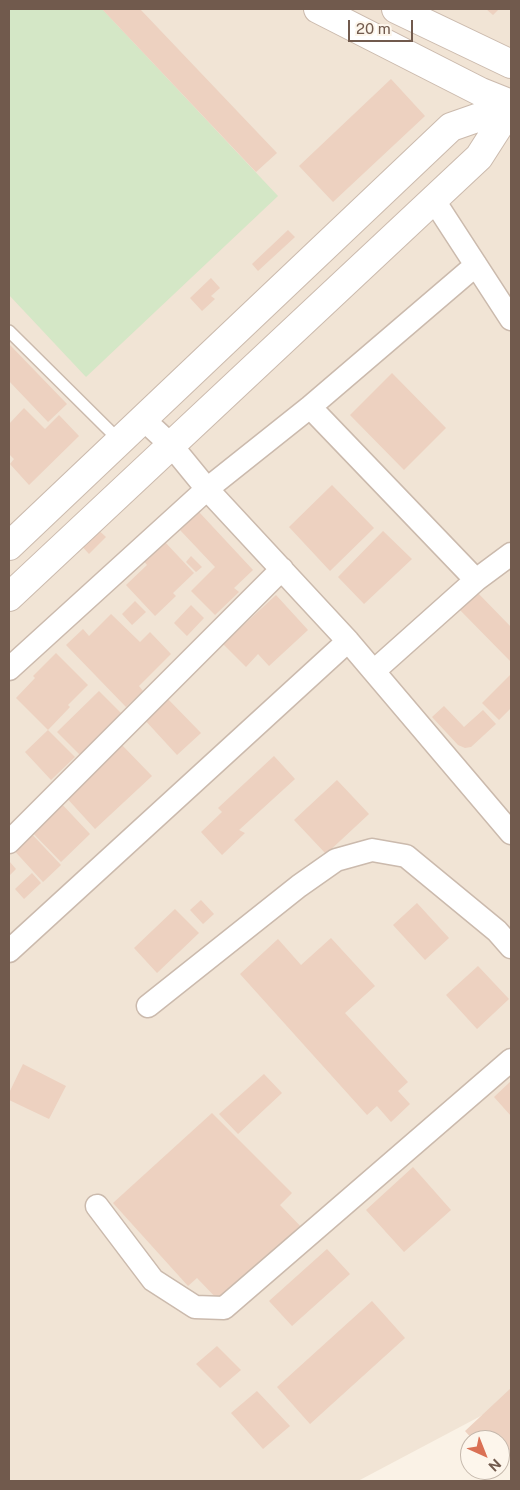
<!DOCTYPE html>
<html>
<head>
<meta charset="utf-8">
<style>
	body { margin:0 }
	#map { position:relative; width:520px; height:1490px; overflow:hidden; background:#faf2e6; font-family:"Public Sans",sans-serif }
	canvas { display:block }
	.frame { position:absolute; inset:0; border:10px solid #715a4d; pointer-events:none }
	.north { position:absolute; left:460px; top:1430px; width:50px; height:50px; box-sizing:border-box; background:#fdf6ec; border:1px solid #c5b8ac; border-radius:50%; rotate:136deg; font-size:14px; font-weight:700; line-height:20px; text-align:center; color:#715a4d }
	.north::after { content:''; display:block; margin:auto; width:18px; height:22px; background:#da7155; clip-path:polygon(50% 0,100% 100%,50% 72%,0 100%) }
	.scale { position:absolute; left:348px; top:20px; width:65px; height:22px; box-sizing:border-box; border:2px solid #715a4d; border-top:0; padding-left:6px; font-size:15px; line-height:18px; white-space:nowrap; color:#715a4d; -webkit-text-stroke:4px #fdf6ec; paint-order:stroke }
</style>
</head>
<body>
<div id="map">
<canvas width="520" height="1490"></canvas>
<div class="frame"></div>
<div class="north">N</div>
<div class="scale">20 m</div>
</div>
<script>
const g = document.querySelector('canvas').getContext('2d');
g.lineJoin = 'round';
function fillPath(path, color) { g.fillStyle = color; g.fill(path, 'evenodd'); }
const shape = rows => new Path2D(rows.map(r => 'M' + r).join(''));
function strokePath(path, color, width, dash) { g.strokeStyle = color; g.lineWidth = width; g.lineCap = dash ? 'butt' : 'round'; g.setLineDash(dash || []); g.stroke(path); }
const residential = shape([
	[9,9,511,9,511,1400,358,1481,9,1481]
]);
const green = shape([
	[9,9,102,9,278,196,86,377,9,295]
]);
const building = shape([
	[102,9,140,9,277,153,256,172],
	[486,9,499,9,493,15],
	[391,79,425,116,333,202,299,166],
	[288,230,295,237,258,271,252,264],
	[211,278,220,288,211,296,215,299,202,311,190,298],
	[9,344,67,404,48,422,9,381],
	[392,373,446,428,404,470,350,415],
	[24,408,45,429,59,415,79,436,29,485,10,464,14,459,9,454,9,424],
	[332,485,374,528,330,571,289,527],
	[199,512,253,570,234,588,239,592,215,615,191,591,215,567,180,530],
	[95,527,106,537,89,554,79,543],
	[383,531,412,559,364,604,338,577],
	[164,541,194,573,173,593,176,596,155,616,126,585,147,565,143,560],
	[191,556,202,567,196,572,186,562],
	[475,590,511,627,511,662,458,608],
	[276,595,308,630,269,666,258,654,246,667,223,644],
	[135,601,146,612,132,625,122,614],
	[191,605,204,618,187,636,174,623],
	[111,614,140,642,150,632,171,654,139,686,143,691,126,707,66,645,83,629,89,636],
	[56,653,88,685,68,705,70,707,48,730,16,698,35,678,33,676],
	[511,674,511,708,499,720,482,703],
	[99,691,122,714,80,755,57,732],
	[165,696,201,733,177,755,143,718],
	[444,706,464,727,483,710,496,724,471,747,465,748,458,745,432,717],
	[48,730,75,757,51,780,25,752],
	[120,743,152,776,95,829,64,795],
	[274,756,295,779,239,830,245,833,222,855,201,832,222,812,218,808],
	[337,780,369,814,326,854,294,820],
	[58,800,90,834,61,862,28,828],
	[28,830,61,865,43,882,10,846],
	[9,861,16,869,9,876],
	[32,873,41,883,24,899,15,889],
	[201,900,214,914,203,924,190,910],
	[417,903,449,938,425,960,393,925],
	[175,909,199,933,157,973,134,948],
	[331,938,375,986,345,1013,408,1082,398,1091,410,1104,391,1122,377,1106,367,1115,240,974,278,939,301,965],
	[478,966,509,999,477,1029,446,995],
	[23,1064,66,1086,49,1119,9,1100,9,1093],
	[264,1074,282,1093,238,1134,219,1114],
	[511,1081,511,1116,494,1097],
	[212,1113,292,1193,280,1205,306,1232,223,1305,197,1278,188,1286,113,1203],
	[413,1167,451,1210,404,1252,366,1210],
	[327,1249,350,1274,292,1326,269,1301],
	[372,1301,405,1338,310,1424,277,1387],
	[217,1346,241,1370,220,1388,196,1364],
	[511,1388,511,1449,500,1459,500,1440,473,1440,465,1431],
	[257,1391,290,1426,263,1449,231,1413]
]);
const service = shape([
	[9,331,120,441]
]);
const minor = shape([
	[433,199,511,319],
	[310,407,476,580],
	[143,419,171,445,207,489,348,641,511,833],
	[9,669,207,489,310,407,476,265],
	[374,671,476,580,511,554],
	[9,842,282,569],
	[9,951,348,641],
	[148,1006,299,886,336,860,372,850,406,856,497,931,511,947],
	[97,1206,153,1280,195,1307,224,1308,511,1060]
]);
const tertiary = shape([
	[318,9,481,92,511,104],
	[396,9,511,64],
	[9,546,451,127,511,106],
	[9,597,479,157,511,107]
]);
fillPath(residential, '#f1e4d5');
fillPath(green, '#d4e7c6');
fillPath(building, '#edd1c0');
strokePath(service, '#cbbaad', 14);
strokePath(minor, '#cbbaad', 25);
strokePath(tertiary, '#cbbaad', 30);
strokePath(service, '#fff', 11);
strokePath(minor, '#fff', 22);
strokePath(tertiary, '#fff', 28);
</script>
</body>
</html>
